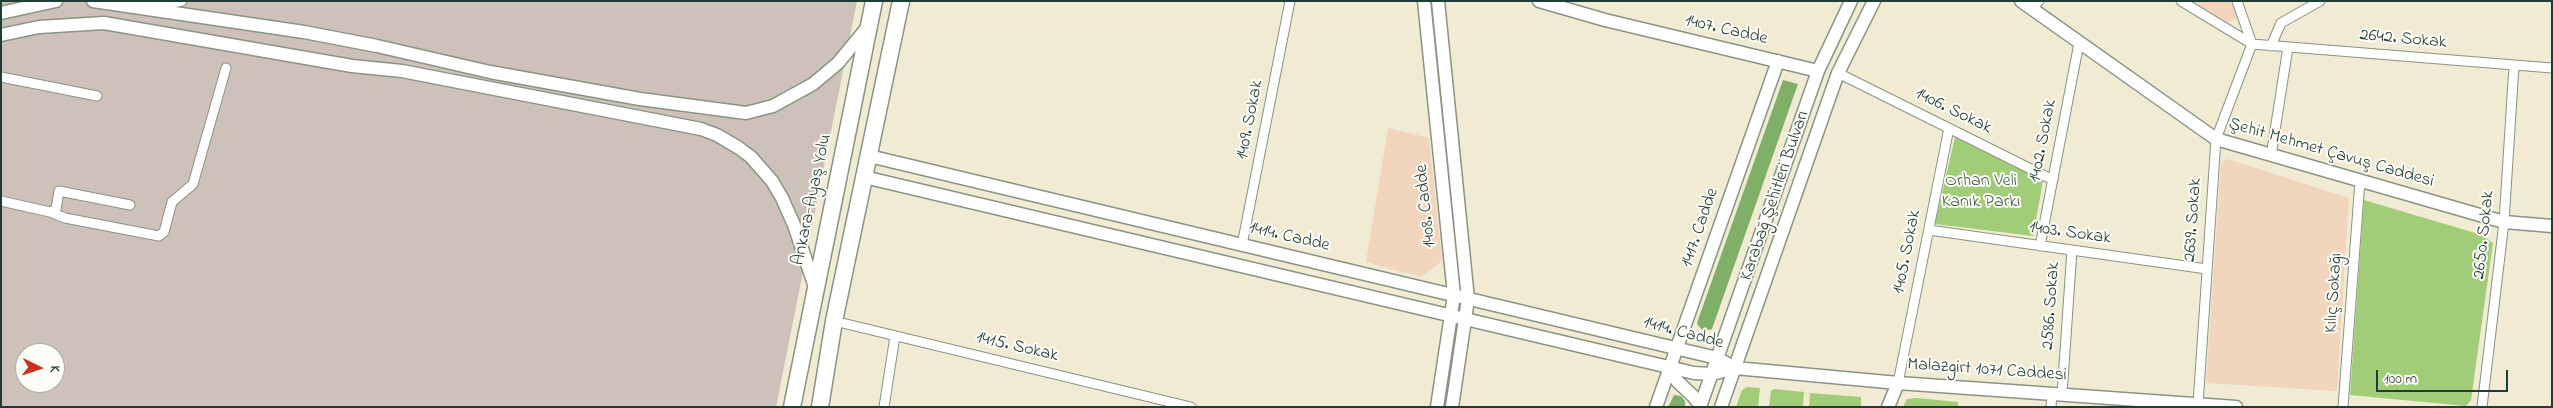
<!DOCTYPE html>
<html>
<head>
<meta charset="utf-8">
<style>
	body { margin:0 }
	#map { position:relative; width:2553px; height:408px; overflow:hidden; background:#f1ebd4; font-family:"Indie Flower",sans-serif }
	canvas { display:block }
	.frame { position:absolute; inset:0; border:2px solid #1f3d34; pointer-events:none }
	.north { position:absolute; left:15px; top:343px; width:50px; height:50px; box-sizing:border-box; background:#fdfcf7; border:1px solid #a4b0a9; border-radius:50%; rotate:94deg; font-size:14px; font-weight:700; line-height:20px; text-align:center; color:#1f3d34 }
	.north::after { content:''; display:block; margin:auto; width:18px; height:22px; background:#c8321e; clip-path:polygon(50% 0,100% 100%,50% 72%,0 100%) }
	.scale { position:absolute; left:2376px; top:370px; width:132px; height:22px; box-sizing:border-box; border:2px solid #1f3d34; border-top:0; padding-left:6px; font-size:15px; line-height:18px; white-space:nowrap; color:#1f3d34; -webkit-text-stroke:4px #fdfcf7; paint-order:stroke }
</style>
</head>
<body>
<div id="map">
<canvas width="2553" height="408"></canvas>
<div class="frame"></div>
<div class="north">K</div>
<div class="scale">100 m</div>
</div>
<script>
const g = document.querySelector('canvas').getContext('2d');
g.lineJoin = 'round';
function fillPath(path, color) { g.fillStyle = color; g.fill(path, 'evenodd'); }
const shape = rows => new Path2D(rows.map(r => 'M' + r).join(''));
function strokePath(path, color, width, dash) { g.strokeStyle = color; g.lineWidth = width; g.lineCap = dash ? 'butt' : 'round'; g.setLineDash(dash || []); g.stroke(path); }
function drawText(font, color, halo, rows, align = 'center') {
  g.font = font + ' "Indie Flower",sans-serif'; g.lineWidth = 4; g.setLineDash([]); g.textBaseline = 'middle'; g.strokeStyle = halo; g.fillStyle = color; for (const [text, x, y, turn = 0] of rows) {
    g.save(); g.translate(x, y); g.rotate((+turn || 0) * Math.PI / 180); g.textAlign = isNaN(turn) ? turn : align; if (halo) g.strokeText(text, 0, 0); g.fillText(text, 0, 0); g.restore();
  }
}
const built = shape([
	[2187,1,2232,1,2238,18,2225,23],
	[1388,128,1429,138,1442,261,1421,277,1366,262],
	[2228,159,2349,198,2337,391,2206,383,2221,165,2223,161]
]);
const industrial = shape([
	[1,1,857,1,776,407,1,407],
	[25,353,55,353,55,383,25,383]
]);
const green = shape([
	[1955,137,2043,181,2033,236,1935,224],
	[2364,200,2482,235,2493,243,2471,400,2466,406,2350,395],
	[1747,387,1760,388,1758,407,1736,407,1742,390],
	[1774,389,1804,392,1803,407,1769,407,1771,391],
	[1810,393,1861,397,1861,407,1809,407],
	[1917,398,1958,402,1958,407,1903,407,1907,399]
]);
const forest = shape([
	[1783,80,1798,84,1712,329,1703,331,1697,324,1698,320],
	[1674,395,1681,396,1685,401,1685,407,1668,407]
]);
const street = shape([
	[137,1,162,5,182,1],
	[2181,1,2252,44,2552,68],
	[2237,1,2252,44],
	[2031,9,2039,1],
	[2271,46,2281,23,2320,1],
	[1838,73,2053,180],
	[1,77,97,96],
	[2271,156,2288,47],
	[1,201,50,212,56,209,59,191,130,205],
	[50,212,65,218,159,236,164,232,172,202,193,184,226,68],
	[1929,230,2207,269],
	[1242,245,1290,1],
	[2040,246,2079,43],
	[834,321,1191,407],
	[1898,383,1949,128],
	[2062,394,2072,250],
	[2198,404,2216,139,2252,44],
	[884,407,895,336],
	[2051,407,2052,394],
	[2343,407,2360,181],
	[2482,407,2504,222,2514,66]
]);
const secondary = shape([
	[93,1,304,32,377,46,490,72,640,99,746,113,773,106,813,84,838,63,866,29],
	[1424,1,1454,295,1437,407],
	[1438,1,1468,299,1452,407],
	[1539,1,1605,20,1818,71],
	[2021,1,2216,139,2504,222,2552,226],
	[1,13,56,1],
	[1,35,39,27,104,23,352,66,402,71,701,129,717,135,739,148,751,157,772,181,782,198,794,225,815,287],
	[869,156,1717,358,1735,368],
	[864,177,1694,373,1712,374,1735,368,1898,383,2236,407],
	[1670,368,1677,381,1693,396,1701,406],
	[1656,407,1778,61],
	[1700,407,1818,71,1851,1],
	[1721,407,1838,73,1874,1],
	[1888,407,1898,383]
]);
const highway = shape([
	[792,407,874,1],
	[820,407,834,321,901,1]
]);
const streetNames = [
	["1407. Cadde",1726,31,13],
	["2642. Sokak",2403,40,5],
	["1406. Sokak",1953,112,26],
	["1409. Sokak",1251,120,-79],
	["1402. Sokak",2044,141,-79],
	["Şehit Mehmet Çavuş Caddesi",2331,154,16],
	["Karabağ Şehitleri Bulvarı",1776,196,-71],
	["Ankara-Ayaş Yolu",813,200,-78],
	["1408. Cadde",1427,206,-96],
	["2639. Sokak",2194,220,-86],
	["1417. Cadde",1701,228,-71],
	["1403. Sokak",2070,234,8],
	["2650. Sokak",2485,235,-84],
	["1414. Cadde",1289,238,13],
	["1405. Sokak",1908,252,-79],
	["Kılıç Sokağı",2335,293,-86],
	["2586. Sokak",2052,306,-86],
	["1414. Cadde",1683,334,15],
	["1415. Sokak",1017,348,13],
	["Malazgirt 1071 Caddesi",1987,371,4]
];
const parkNames = [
	["Orhan Veli",1981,182],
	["Kanık Parkı",1981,203]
];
fillPath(built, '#f1d5bd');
fillPath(industrial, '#cec1ba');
fillPath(green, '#a1cc78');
fillPath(forest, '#80b068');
strokePath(street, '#889484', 11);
strokePath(secondary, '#889484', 15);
strokePath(highway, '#889484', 19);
strokePath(street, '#fff', 9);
strokePath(secondary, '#fff', 12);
strokePath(highway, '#fff', 16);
drawText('18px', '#1f3d34', '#fdfcf7', streetNames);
drawText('18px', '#406145', '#fdfcf7', parkNames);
</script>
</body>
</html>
